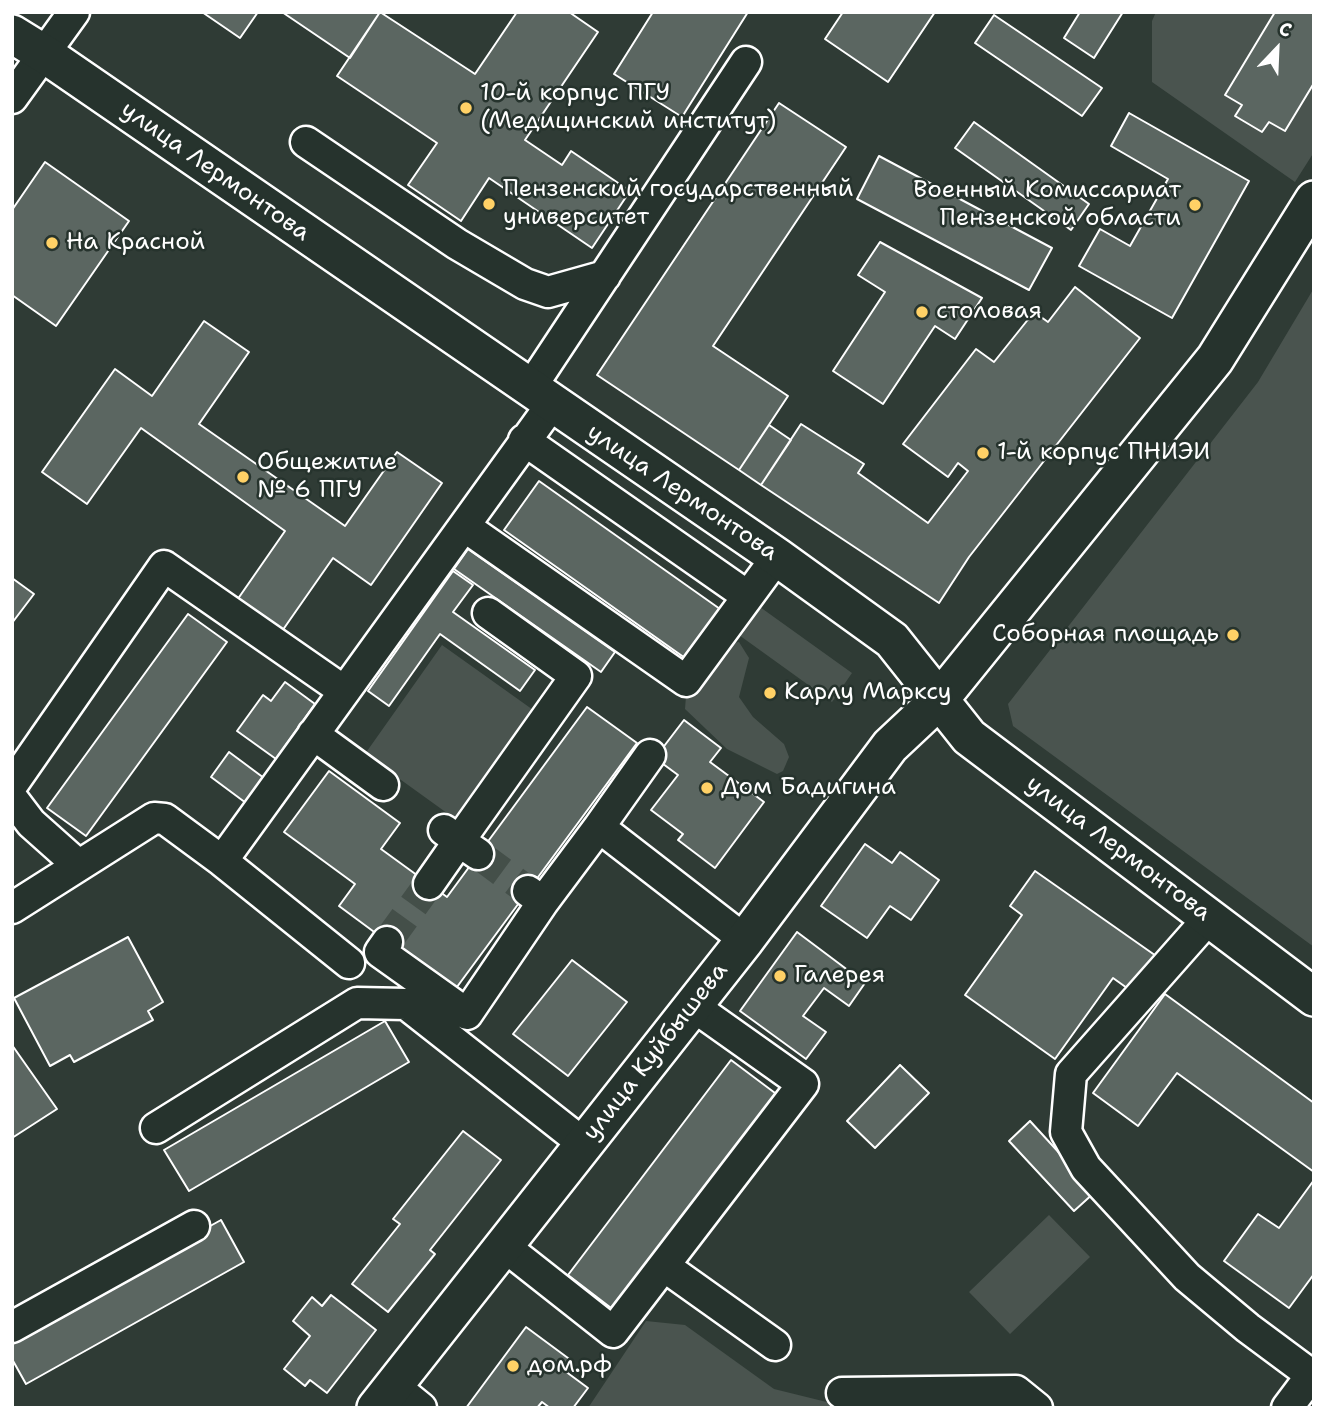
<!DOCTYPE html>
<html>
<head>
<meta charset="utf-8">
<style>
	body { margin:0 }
	#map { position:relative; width:1326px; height:1420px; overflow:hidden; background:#2f3b35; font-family:"Shantell Sans",sans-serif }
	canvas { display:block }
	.frame { position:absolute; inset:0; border:14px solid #fff; pointer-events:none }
	.north { position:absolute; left:1242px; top:14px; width:70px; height:70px; -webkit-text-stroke:5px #26332d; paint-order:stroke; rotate:23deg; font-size:19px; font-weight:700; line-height:28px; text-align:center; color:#fff }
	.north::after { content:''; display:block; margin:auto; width:24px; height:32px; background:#fff; clip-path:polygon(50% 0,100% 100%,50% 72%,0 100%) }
</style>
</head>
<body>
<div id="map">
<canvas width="1326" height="1420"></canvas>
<div class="frame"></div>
<div class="north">С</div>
</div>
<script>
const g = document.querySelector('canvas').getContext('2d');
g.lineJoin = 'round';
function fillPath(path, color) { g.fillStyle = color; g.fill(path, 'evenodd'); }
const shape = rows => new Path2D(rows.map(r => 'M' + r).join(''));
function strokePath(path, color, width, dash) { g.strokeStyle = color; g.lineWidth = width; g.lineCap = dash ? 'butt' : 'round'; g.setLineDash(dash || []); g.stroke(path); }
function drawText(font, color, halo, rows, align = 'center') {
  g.font = font + ' "Shantell Sans",sans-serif'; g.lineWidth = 5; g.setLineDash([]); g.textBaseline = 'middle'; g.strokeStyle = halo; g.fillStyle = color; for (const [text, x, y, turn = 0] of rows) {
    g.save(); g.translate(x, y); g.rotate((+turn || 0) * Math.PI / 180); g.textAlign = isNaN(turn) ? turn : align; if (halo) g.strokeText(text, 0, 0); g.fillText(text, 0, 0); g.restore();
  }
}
const green = shape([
	[1156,12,1314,12,1314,152,1295,182,1152,82,1152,21],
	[1314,288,1314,947,1013,726,1008,704,1258,382],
	[753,602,852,673,832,702,732,630],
	[739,642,749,658,739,697,753,717,784,744,789,757,783,771,777,774,727,749,685,709,686,696,694,679,726,644],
	[442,645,536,712,458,821,365,754],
	[1049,1215,1090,1257,1010,1334,969,1292],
	[646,1321,685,1325,774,1389,851,1408,588,1408]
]);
const building = shape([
	[202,12,258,12,240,38,202,12],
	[282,12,380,12,350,58,282,12],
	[380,12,475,74,517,12,569,12,598,32,525,140,562,165,571,151,630,191,592,248,489,178,461,221,408,185,437,143,337,76,380,12],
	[653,12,748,12,682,117,614,74,653,12],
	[843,12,935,12,888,82,825,39,843,12],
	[1080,12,1123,12,1094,58,1064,38,1080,12],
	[1275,12,1314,12,1314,83,1285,131,1269,122,1262,132,1235,116,1242,105,1225,95,1275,12],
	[994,15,1102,88,1082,116,975,43,994,15],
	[779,103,846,147,713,346,788,396,739,470,597,375,779,103],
	[1129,113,1249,181,1172,318,1079,266,1100,229,1130,246,1168,179,1111,146,1129,113],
	[974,122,1089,204,1071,230,955,148,974,122],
	[879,156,1052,248,1029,290,857,199,879,156],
	[45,162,129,221,56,326,12,295,12,210,45,162],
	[880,242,982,298,955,339,935,326,883,404,833,371,885,292,858,275,880,242],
	[1075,287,1140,338,969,557,939,603,761,485,801,424,864,464,858,473,928,523,968,471,958,463,948,477,903,444,976,349,994,362,1034,312,1048,322,1075,287],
	[204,321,249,352,199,424,345,526,397,452,442,483,371,585,333,558,280,634,235,603,285,531,141,428,87,504,42,472,115,369,152,396,204,321],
	[769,425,791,440,761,485,739,470,769,425],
	[539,481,720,609,685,658,504,530,539,481],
	[468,549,615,652,601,672,454,569,468,549],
	[453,571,473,585,453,612,535,670,520,691,440,634,389,706,368,691,453,571],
	[12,578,34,594,12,623,12,578],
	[188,614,227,642,86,836,47,808,188,614],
	[285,682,315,704,276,759,237,731,263,695,271,701,285,682],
	[587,707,637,743,454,991,339,906,355,884,284,832,329,771,400,823,381,849,447,897,587,707],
	[684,720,721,748,710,762,764,802,715,868,678,840,683,834,651,810,678,775,655,758,684,720],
	[229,752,268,781,250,806,211,777,229,752],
	[865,844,892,863,900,852,939,880,911,920,890,906,867,938,821,906,865,844],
	[1035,871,1159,958,1134,993,1113,978,1055,1059,965,995,1022,915,1010,906,1035,871],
	[797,932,865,983,849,1006,824,988,803,1016,826,1032,806,1059,740,1011,797,932],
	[128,937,163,1002,148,1011,153,1020,74,1062,70,1055,50,1066,14,998,128,937],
	[572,960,627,1002,568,1076,513,1034,572,960],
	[1165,994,1314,1103,1314,1172,1177,1073,1138,1126,1093,1093,1165,994],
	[385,1021,409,1062,189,1191,164,1150,385,1021],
	[12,1045,57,1109,12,1138,12,1045],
	[731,1060,779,1096,615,1311,568,1275,731,1060],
	[900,1065,929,1093,875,1148,847,1121,900,1065],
	[1030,1121,1095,1192,1074,1211,1009,1141,1030,1121],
	[463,1131,501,1160,430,1250,435,1254,388,1312,352,1284,400,1224,393,1219,463,1131],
	[1314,1180,1314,1274,1289,1308,1224,1261,1258,1214,1279,1228,1314,1180],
	[221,1220,244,1262,26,1384,12,1359,12,1336,221,1220],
	[331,1295,376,1330,327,1393,310,1380,305,1386,284,1369,310,1336,293,1321,312,1297,322,1306,331,1295],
	[526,1327,572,1361,565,1371,588,1388,573,1408,550,1408,542,1402,537,1408,466,1408,526,1327]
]);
const minorTunnel = shape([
	[478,854,528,891],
	[387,942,429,884]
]);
const minor = shape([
	[12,98,74,12],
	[306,142,457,244,525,284,548,292,605,276],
	[529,390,746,62],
	[552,404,464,526,686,681,777,557],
	[524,440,746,595],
	[313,734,383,785],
	[12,785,164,566,344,691],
	[12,798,31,823,77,864],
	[599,827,650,755],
	[444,830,459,841,576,676,488,613],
	[429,884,459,841,478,854],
	[528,891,543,902,599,827,745,940],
	[12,908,154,818,165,819,222,861],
	[1209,918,1071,1074,1066,1132,1086,1168,1187,1277,1248,1328,1314,1377],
	[387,942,380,952,467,1014,543,902],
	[349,963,222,861,464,526],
	[156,1128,357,1003,406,1004,584,1144],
	[504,1246,613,1332,803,1084,693,1006],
	[664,1266,775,1345],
	[12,1327,194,1226],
	[394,1386,421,1408],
	[842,1393,1016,1391,1037,1408],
	[1287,1408,1314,1372]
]);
const major = shape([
	[12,34,46,55,777,557,892,640,969,737,1314,997],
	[376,1408,745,940,890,746,939,700,1215,359,1314,200]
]);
const markers = [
	[466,108,7,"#ffd166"],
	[489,204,7,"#ffd166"],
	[1195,205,7,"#ffd166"],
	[52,243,7,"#ffd166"],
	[922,312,7,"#ffd166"],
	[983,453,7,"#ffd166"],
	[243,477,7,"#ffd166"],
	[1233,635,7,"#ffd166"],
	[770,693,7,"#ffd166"],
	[707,788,7,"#ffd166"],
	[780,976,7,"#ffd166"],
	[513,1366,7,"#ffd166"]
];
const poiNames = [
	["10-й корпус ПГУ",480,94],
	["(Медицинский институт)",480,122],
	["Пензенский государственный",503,190],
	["университет",503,218],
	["Военный Комиссариат",1181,191,"right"],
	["Пензенской области",1181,219,"right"],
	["На Красной",66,243],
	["столовая",936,312],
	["1-й корпус ПНИЭИ",997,453],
	["Общежитие",257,463],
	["№ 6 ПГУ",257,491],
	["Соборная площадь",1219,635,"right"],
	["Карлу Марксу",784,693],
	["Дом Бадигина",721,788],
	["Галерея",794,976],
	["дом.рф",527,1366]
];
const streetNames = [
	["улица Лермонтова",215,172,35],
	["улица Лермонтова",682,493,34],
	["улица Лермонтова",1118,849,37],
	["улица Куйбышева",656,1052,-52]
];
fillPath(green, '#4a544f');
fillPath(building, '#5b6661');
strokePath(building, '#fff', 2);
strokePath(minorTunnel, '#444f49', 30, [30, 15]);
strokePath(minor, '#fff', 35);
strokePath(major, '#fff', 42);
strokePath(minor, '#26332d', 30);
strokePath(major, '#26332d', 37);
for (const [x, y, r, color] of markers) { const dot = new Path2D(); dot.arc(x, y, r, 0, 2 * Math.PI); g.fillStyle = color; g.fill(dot); strokePath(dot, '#26332d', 2.5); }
drawText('24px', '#fff', '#26332d', poiNames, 'left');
drawText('24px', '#fff', '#26332d', streetNames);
</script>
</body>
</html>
